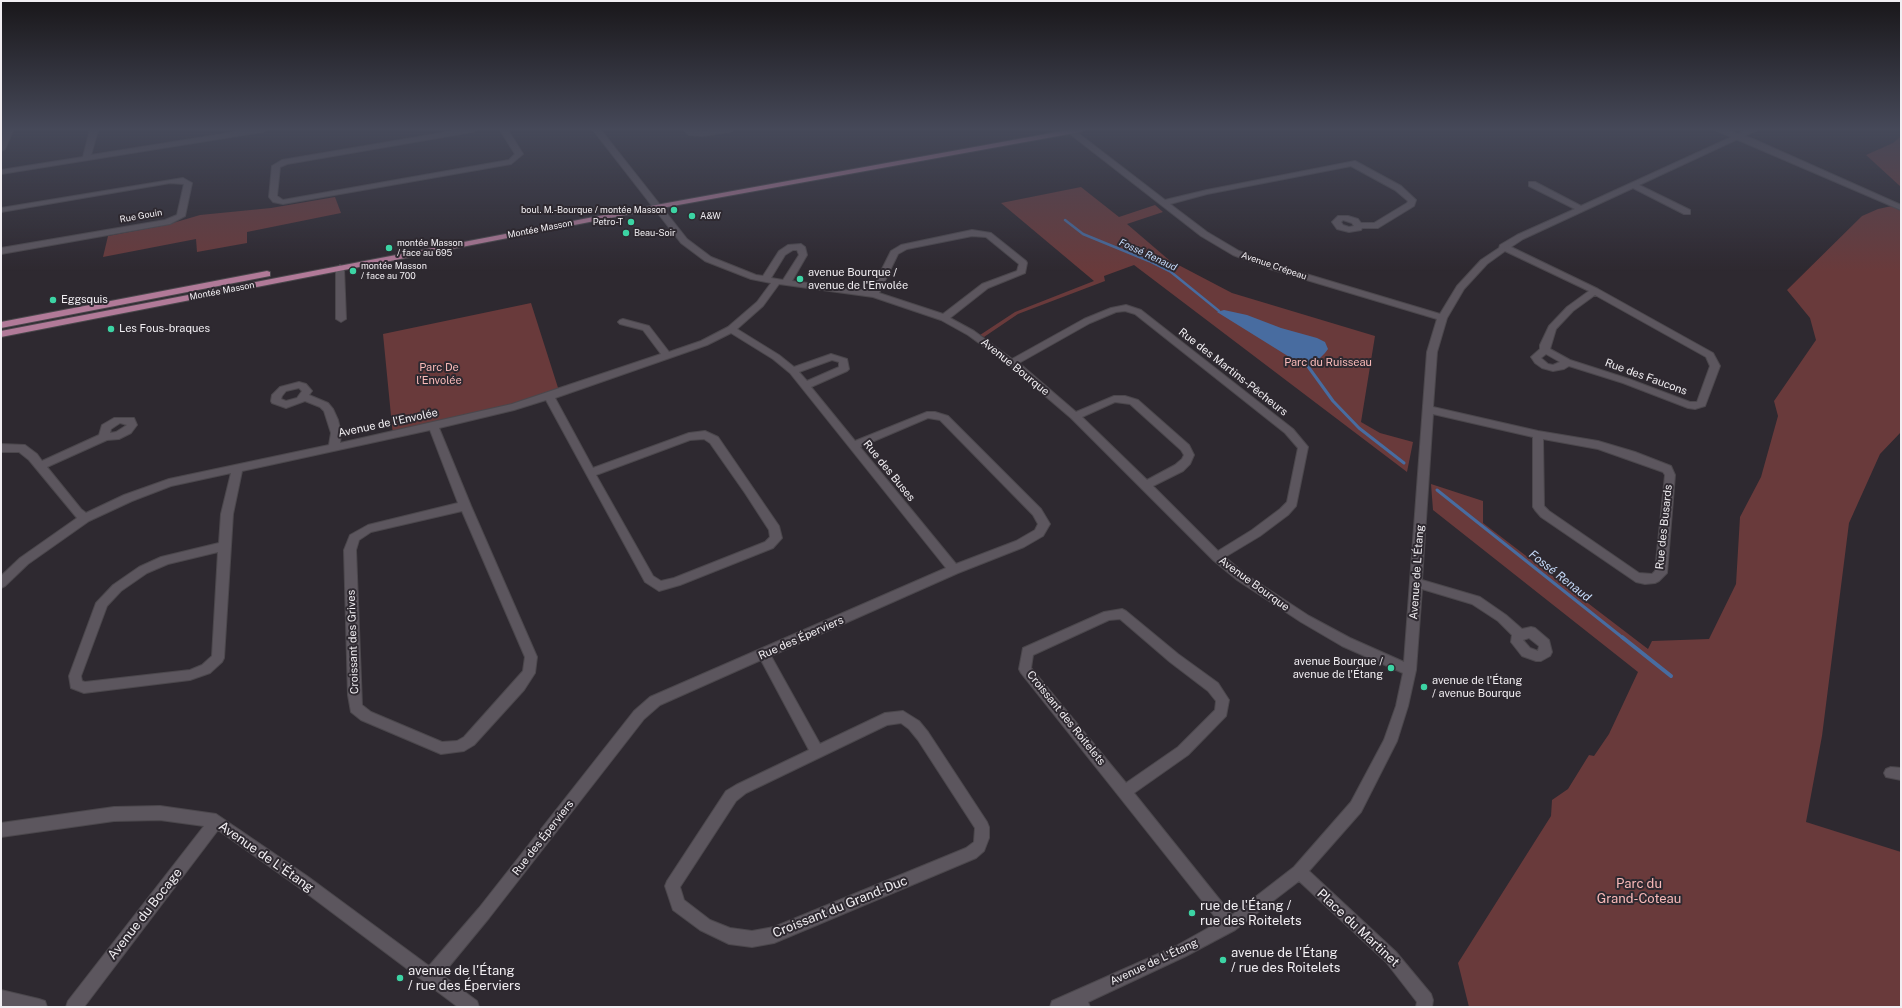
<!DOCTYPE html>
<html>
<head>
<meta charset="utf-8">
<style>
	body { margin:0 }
	#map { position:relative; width:1902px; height:1008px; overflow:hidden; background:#2e2930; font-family:"Public Sans",sans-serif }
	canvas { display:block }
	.frame { position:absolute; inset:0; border:2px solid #f1eef2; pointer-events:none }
</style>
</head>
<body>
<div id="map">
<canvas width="1902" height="1008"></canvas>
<div class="frame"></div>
</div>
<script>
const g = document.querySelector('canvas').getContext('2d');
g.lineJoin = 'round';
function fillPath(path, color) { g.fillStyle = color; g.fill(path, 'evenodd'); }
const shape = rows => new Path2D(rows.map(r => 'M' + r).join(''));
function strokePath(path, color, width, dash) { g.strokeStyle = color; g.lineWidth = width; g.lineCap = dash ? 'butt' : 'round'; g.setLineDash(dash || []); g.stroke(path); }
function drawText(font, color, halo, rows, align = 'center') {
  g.font = font + ' "Public Sans",sans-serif'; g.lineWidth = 4; g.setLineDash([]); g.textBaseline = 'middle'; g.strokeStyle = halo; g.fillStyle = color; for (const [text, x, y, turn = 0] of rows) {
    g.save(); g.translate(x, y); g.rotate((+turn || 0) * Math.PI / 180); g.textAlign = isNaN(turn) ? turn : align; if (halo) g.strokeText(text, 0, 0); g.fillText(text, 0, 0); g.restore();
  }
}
const green = shape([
	[1901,136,1901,187,1866,155,1893,143],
	[1081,187,1119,217,1155,205,1163,212,1127,224,1169,260,1232,293,1375,336,1361,422,1380,433,1413,442,1407,472,1134,265,1104,276,1105,281,1018,314,984,337,980,335,1015,312,1094,281,1001,203],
	[335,197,341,213,247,232,247,243,197,252,196,239,103,257,108,236,166,225,200,215,271,208],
	[1901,204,1901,432,1880,454,1849,523,1822,736,1806,822,1901,852,1901,1007,1469,1007,1458,963,1551,816,1552,800,1568,789,1589,755,1594,756,1609,734,1638,672,1433,510,1431,484,1483,501,1483,523,1648,649,1652,641,1709,639,1736,584,1740,517,1761,477,1778,416,1774,401,1816,340,1810,318,1787,290,1862,216,1878,209],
	[531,303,560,394,393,436,383,334]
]);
const water = shape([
	[1224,310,1247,315,1281,328,1317,338,1325,342,1328,349,1325,353,1316,362,1307,365,1299,363,1217,312]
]);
const streamFar2 = shape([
	[1065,220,1083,234,1149,261,1171,272,1219,311]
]);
const streamFar1 = shape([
	[1307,365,1333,401,1359,428,1404,463],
	[1437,490,1623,638]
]);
const stream = shape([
	[1622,637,1671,676]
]);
const minor = shape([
	[5,130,13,130,5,149,1,151,1,140,5,130],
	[90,130,98,130,91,155,248,130,266,130,262,132,1,174,1,170,83,157,90,130],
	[459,130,476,130,472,132,287,164,280,167,277,196,283,200,509,160,515,154,500,130,508,130,523,154,511,164,283,204,273,202,269,197,272,166,282,160,459,130],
	[593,130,601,130,687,239,711,257,756,275,763,276,779,251,788,245,801,244,805,247,807,255,792,281,871,291,891,251,901,245,972,230,991,233,1026,261,1027,263,1025,273,988,288,950,318,974,331,1012,359,1084,319,1111,308,1126,305,1141,310,1293,429,1308,447,1296,506,1288,515,1260,536,1225,557,1245,574,1309,616,1350,638,1404,662,1427,352,1437,319,1270,269,1233,255,1201,236,1065,130,1074,130,1165,200,1207,190,1355,161,1401,186,1416,200,1414,206,1378,228,1362,228,1361,230,1349,232,1337,229,1332,222,1338,216,1348,216,1358,219,1361,223,1374,223,1407,203,1408,201,1395,190,1351,166,1207,194,1170,204,1207,232,1239,251,1276,265,1440,314,1457,286,1481,260,1499,248,1500,245,1517,235,1575,209,1529,186,1529,182,1535,182,1581,206,1747,130,1757,130,1639,185,1690,210,1690,214,1684,214,1633,188,1523,239,1511,247,1598,289,1713,353,1720,366,1705,406,1695,409,1688,408,1623,383,1569,366,1564,369,1553,371,1542,368,1535,363,1531,357,1540,349,1540,345,1549,326,1567,307,1589,291,1505,251,1487,264,1464,289,1447,318,1437,352,1433,407,1538,431,1598,441,1635,452,1671,466,1675,475,1667,573,1659,581,1655,583,1645,584,1636,582,1541,517,1535,510,1533,507,1533,437,1433,414,1422,580,1480,597,1506,615,1522,629,1531,627,1535,628,1549,640,1552,652,1550,656,1541,661,1536,661,1522,656,1511,642,1512,635,1498,621,1472,604,1422,589,1416,670,1408,706,1397,741,1361,812,1309,871,1396,952,1431,994,1433,1000,1432,1007,1416,1007,1417,1002,1386,962,1299,881,1235,930,1186,956,1088,1002,1090,1007,1050,1007,1052,1001,1176,946,1219,922,1021,673,1019,669,1023,648,1104,612,1122,609,1126,611,1178,654,1218,683,1229,700,1226,716,1188,755,1134,793,1232,915,1294,867,1351,802,1384,740,1396,706,1403,673,1342,646,1301,622,1237,580,1213,560,1071,418,1009,365,968,335,941,320,873,297,779,284,763,306,737,329,779,355,794,367,831,354,847,359,849,369,847,371,811,387,855,441,927,412,935,412,948,416,1041,509,1050,524,1043,536,1024,547,958,573,771,656,820,744,885,713,903,711,919,721,928,732,987,822,989,827,989,838,984,851,976,858,774,943,752,947,729,944,700,930,673,910,665,886,667,881,726,791,736,785,809,750,761,660,660,705,644,719,489,918,442,975,477,1001,479,1007,458,1007,297,886,218,830,84,1007,66,1007,68,1001,204,826,160,820,114,821,1,837,1,823,114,807,160,806,216,814,307,876,429,966,479,908,634,711,650,697,946,568,790,373,773,359,731,333,707,345,555,398,593,468,689,433,705,431,718,437,779,526,782,538,773,548,680,585,659,591,645,582,546,400,514,410,439,428,471,506,537,657,535,673,524,690,474,745,464,751,441,754,361,720,351,712,348,695,344,550,350,535,368,525,458,503,430,430,242,471,233,514,224,658,222,662,210,673,190,680,84,693,71,688,69,676,96,603,113,585,139,567,161,557,219,543,221,514,231,473,171,486,132,501,89,521,28,564,5,586,1,588,1,576,20,558,77,518,29,460,19,452,1,452,1,444,25,445,37,454,42,461,99,435,102,425,114,418,134,418,137,425,131,433,119,439,107,440,47,467,81,509,86,513,124,495,169,479,329,445,331,433,324,411,320,407,305,401,286,408,272,403,271,401,272,395,280,387,299,382,306,384,312,391,309,395,328,403,333,409,338,420,341,433,340,443,512,404,661,354,643,330,620,324,618,322,620,320,623,319,649,326,669,352,701,341,728,327,757,302,771,283,751,279,705,261,681,243,593,130],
	[1343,220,1352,223,1354,226,1349,227,1343,225,1341,222,1343,220],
	[972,236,986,237,1019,264,1017,271,982,284,943,314,879,293,898,254,907,249,972,236],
	[793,250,797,250,799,255,783,280,771,278,785,255,793,250],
	[1595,295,1706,357,1710,366,1697,402,1690,402,1629,379,1570,360,1550,349,1556,329,1573,311,1595,295],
	[1125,311,1135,314,1285,433,1298,448,1287,502,1280,509,1252,530,1218,551,1153,486,1183,471,1190,464,1194,455,1189,445,1138,400,1125,396,1114,396,1076,412,1019,363,1090,323,1116,312,1125,311],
	[1546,354,1560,362,1553,365,1548,364,1541,358,1546,354],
	[832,360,839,362,839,367,807,381,799,372,832,360],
	[299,388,302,391,297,398,286,401,281,399,282,396,286,391,299,388],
	[1115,402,1130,404,1181,450,1184,455,1182,459,1175,465,1147,480,1082,417,1115,402],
	[928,418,940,420,1033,515,1038,524,1035,530,1016,541,956,564,860,447,928,418],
	[120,423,127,425,116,432,110,433,111,429,120,423],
	[704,439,710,443,745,493,769,530,770,537,765,542,674,578,661,581,653,576,596,475,690,440,704,439],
	[1543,439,1598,449,1663,472,1665,475,1655,571,1652,574,1639,573,1549,511,1544,506,1543,439],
	[462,511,525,657,523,671,464,737,457,741,442,742,371,712,362,705,356,550,359,540,371,532,462,511],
	[218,552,212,656,202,665,190,670,85,682,82,681,81,676,107,606,121,591,147,573,168,564,218,552],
	[1120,619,1170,662,1208,691,1216,701,1215,710,1178,747,1126,783,1031,668,1033,655,1109,620,1120,619],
	[1529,638,1539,646,1538,651,1530,648,1523,640,1529,638],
	[901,723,909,729,918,740,975,828,974,842,966,848,774,927,752,931,730,928,710,920,684,900,680,887,736,801,746,793,887,725,901,723],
	[684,130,702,132,733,130,729,132,702,136,689,135,684,130],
	[183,178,192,183,185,216,170,224,1,254,1,248,165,220,177,215,184,184,170,183,1,212,1,208,183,178],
	[340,265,344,268,346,319,341,322,336,319,336,268,340,265],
	[1891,767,1901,768,1901,780,1886,777,1884,773,1886,769,1891,767],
	[1,990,39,999,45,1001,47,1007,1,1006,1,990]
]);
const tertiary = shape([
	[1715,130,1726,130,1753,139,1901,205,1901,210,1715,130]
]);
const primary = shape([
	[1068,130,1084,130,1080,132,656,209,1,337,1,331,656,205,1068,130],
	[267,271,270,272,270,276,1,328,1,322,267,271]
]);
const markers = [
	[674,210,4,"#3cd4a4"],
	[692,216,4,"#3cd4a4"],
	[631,222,4,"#3cd4a4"],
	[626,233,4,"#3cd4a4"],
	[389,248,4,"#3cd4a4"],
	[353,271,4,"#3cd4a4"],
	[800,279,4,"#3cd4a4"],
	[53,300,4,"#3cd4a4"],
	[111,329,4,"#3cd4a4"],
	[1391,668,4,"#3cd4a4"],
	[1424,687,4,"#3cd4a4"],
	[1192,913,4,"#3cd4a4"],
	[1223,960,4,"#3cd4a4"],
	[400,978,4,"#3cd4a4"]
];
const farPoinames = [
	["boul. M.-Bourque / montée Masson",666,210,"right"],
	["A&W",700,216],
	["Petro-T",623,222,"right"],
	["Beau-Soir",634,233],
	["montée Masson",397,243],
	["/ face au 695",397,253],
	["montée Masson",361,266],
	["/ face au 700",361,276]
];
const farStreetnames = [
	["Rue Gouin",141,216,-10],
	["Montée Masson",540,229,-11],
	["Avenue Crépeau",1274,266,19],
	["Montée Masson",222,291,-11]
];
const farWaternames = [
	["Fossé Renaud",1148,255,25]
];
const poiNames = [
	["avenue Bourque /",808,273],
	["avenue de l'Envolée",808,286],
	["Eggsquis",61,300],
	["Les Fous-braques",119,329],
	["avenue Bourque /",1383,662,"right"],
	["avenue de l'Étang",1383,675,"right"],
	["avenue de l'Étang",1432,681],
	["/ avenue Bourque",1432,694]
];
const parkNames = [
	["Parc du Ruisseau",1328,363],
	["Parc De",439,368],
	["l’Envolée",439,381]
];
const streetNames = [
	["Avenue Bourque",1015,367,39],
	["Rue des Martins-Pêcheurs",1233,372,38],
	["Rue des Faucons",1646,377,20],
	["Avenue de l'Envolée",388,423,-12],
	["Rue des Buses",889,471,51],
	["Rue des Busards",1664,527,-84],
	["Avenue de L'Étang",1417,572,-86],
	["Avenue Bourque",1254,584,36],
	["Rue des Éperviers",801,638,-24],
	["Croissant des Grives",353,642,-92],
	["Croissant des Roitelets",1066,718,51],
	["Rue des Éperviers",543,838,-52],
	["Avenue de L'Étang",1154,962,-25]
];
const waterNames = [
	["Fossé Renaud",1560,576,38]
];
const nearStreetnames = [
	["Avenue de L'Étang",266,857,35],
	["Croissant du Grand-Duc",840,907,-22],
	["Avenue du Bocage",145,914,-52],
	["Place du Martinet",1358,928,43]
];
const nearParknames = [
	["Parc du",1639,884],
	["Grand-Coteau",1639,899]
];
const nearPoinames = [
	["rue de l'Étang /",1200,906],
	["rue des Roitelets",1200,921],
	["avenue de l'Étang",1231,953],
	["/ rue des Roitelets",1231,968],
	["avenue de l'Étang",408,971],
	["/ rue des Éperviers",408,986]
];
fillPath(green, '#693a3b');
fillPath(water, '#486ca0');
strokePath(streamFar2, '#486ca0', 2.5);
strokePath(streamFar1, '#486ca0', 3);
strokePath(stream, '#486ca0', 4);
strokePath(minor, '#4b474c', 2);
strokePath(tertiary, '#4b474c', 2);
strokePath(primary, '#4b474c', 2);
fillPath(minor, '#5c565e');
fillPath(tertiary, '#5c565e');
fillPath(primary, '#b17a98');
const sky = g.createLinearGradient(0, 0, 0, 271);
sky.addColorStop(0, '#19171a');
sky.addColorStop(0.48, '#464959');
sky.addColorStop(1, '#46495900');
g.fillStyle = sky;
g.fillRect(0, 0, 1902, 271);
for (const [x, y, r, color] of markers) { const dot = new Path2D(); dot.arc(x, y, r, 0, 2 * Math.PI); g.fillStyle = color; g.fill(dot); strokePath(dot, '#2e2930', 1.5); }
drawText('9px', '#f1eef2', '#2e2930', farPoinames, 'left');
drawText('9px', '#f1eef2', '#2e2930', farStreetnames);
drawText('italic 10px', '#c4d9f8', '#2e2930', farWaternames);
drawText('11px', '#f1eef2', '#2e2930', poiNames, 'left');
drawText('11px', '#f9bab9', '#2e2930', parkNames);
drawText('11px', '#f1eef2', '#2e2930', streetNames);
drawText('italic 12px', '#c4d9f8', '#2e2930', waterNames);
drawText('13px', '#f1eef2', '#2e2930', nearStreetnames);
drawText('13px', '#f9bab9', '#2e2930', nearParknames);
drawText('13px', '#f1eef2', '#2e2930', nearPoinames, 'left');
</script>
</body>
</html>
